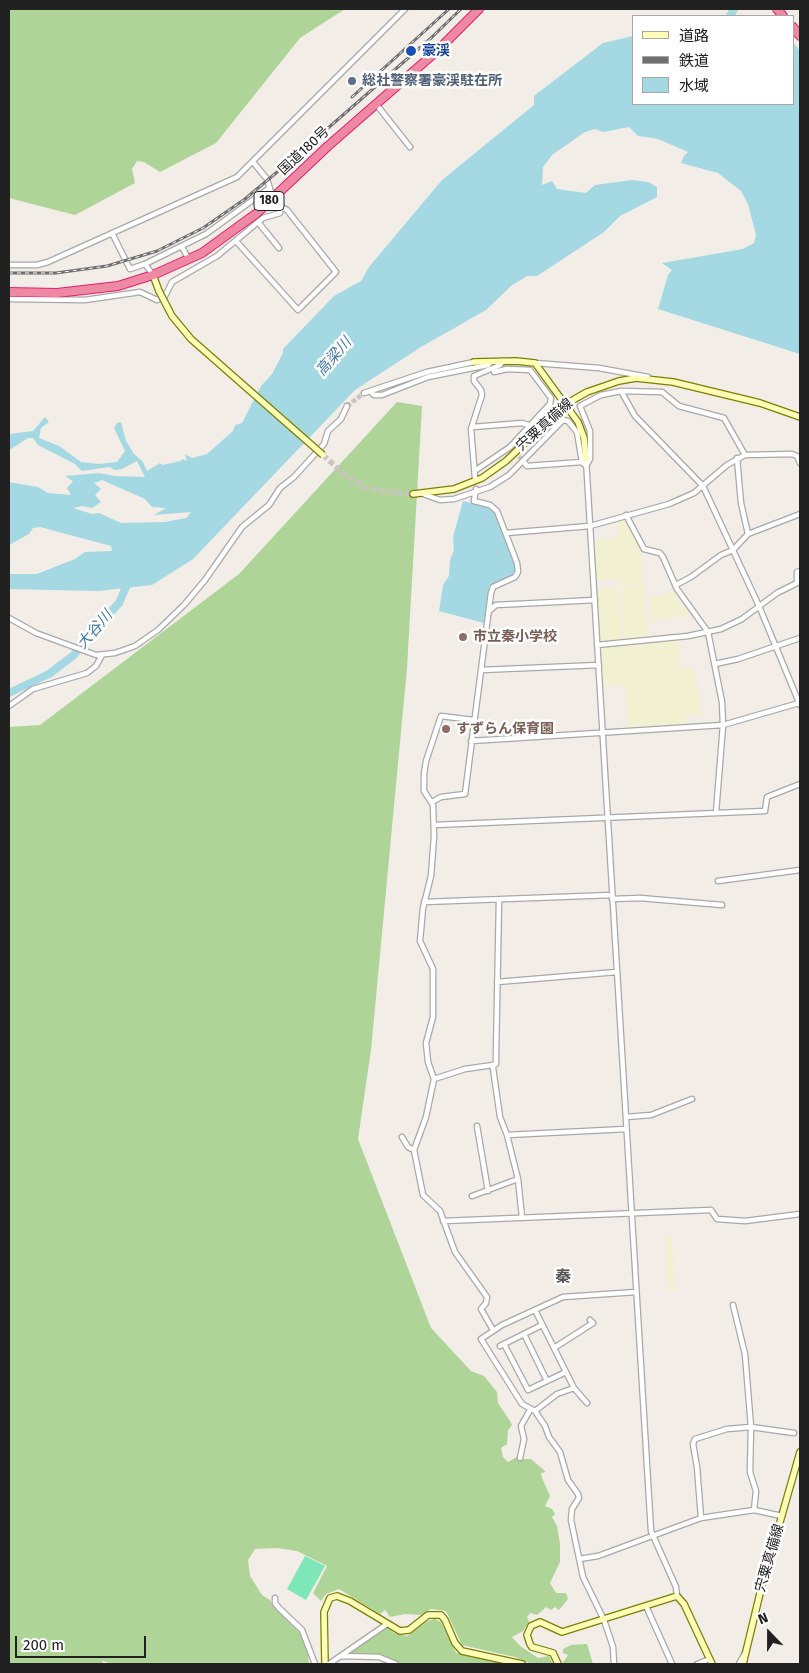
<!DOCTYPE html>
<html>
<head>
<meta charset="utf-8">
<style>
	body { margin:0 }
	#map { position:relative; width:809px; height:1673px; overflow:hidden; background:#f2ede7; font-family:"Fira Sans","Noto Sans JP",sans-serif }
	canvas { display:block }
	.frame { position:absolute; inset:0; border:10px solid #212121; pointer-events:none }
	.legend { position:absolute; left:632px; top:15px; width:162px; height:90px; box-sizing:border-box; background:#fff; border:1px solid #a6a6a6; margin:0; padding:6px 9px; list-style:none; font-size:15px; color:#212121 }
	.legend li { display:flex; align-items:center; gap:10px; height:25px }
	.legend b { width:25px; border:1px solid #a6a6a6 }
	.north { position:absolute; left:744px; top:1608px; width:50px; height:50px; -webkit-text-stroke:4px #fff; paint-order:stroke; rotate:338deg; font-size:14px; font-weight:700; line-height:20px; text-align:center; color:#212121 }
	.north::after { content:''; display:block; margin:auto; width:18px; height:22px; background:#212121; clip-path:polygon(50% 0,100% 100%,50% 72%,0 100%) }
	.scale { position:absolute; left:15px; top:1636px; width:131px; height:22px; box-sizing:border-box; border:2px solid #212121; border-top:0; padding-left:6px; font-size:15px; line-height:18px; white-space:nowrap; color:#212121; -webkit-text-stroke:4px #fff; paint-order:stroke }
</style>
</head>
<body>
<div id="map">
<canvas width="809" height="1673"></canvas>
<div class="frame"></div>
<ul class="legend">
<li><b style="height:6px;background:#fefdb8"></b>道路</li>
<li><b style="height:6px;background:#6f6f6f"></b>鉄道</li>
<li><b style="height:14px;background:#a4d8e2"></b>水域</li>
</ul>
<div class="north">N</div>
<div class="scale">200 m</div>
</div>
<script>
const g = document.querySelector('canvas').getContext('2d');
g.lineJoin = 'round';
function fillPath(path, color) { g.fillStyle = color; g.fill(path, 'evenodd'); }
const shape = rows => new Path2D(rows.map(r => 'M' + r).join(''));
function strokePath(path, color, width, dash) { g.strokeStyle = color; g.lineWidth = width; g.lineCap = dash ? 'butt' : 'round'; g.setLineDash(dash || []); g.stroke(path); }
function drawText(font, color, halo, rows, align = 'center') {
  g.font = font + ' "Fira Sans","Noto Sans JP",sans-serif'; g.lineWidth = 5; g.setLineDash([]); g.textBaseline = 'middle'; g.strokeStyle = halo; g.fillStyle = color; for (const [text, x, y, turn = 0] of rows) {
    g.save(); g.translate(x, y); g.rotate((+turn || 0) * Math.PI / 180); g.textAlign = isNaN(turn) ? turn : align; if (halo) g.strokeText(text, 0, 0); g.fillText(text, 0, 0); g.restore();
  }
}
const farmland = shape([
	[625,518,642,551,643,584,619,586,619,579,595,580,593,540,617,538,617,521],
	[644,585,648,639,625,642,621,587],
	[619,588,623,641,600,643,597,589],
	[675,589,680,607,688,606,687,616,651,621,650,597,662,596],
	[678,639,679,669,692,668,695,671,701,716,687,715,687,726,628,728,625,685,602,686,600,649,601,647],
	[672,1236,675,1291,668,1291,665,1237]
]);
const forest = shape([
	[9,9,345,9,300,38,216,143,160,172,144,162,137,161,132,169,135,183,75,215,9,198],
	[397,402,422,406,407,668,371,1050,358,1139,431,1328,471,1371,484,1376,497,1392,498,1403,510,1421,512,1425,508,1430,507,1444,501,1448,503,1457,508,1462,520,1455,523,1459,531,1459,546,1472,541,1473,542,1478,550,1496,545,1506,552,1509,555,1514,552,1517,557,1526,560,1544,560,1562,550,1583,556,1593,566,1593,568,1599,559,1610,555,1607,551,1610,546,1607,537,1615,530,1613,527,1617,529,1622,523,1631,512,1637,520,1646,538,1658,549,1656,553,1664,531,1664,515,1657,462,1645,446,1611,431,1609,421,1615,405,1614,390,1617,385,1610,380,1614,339,1589,326,1594,321,1601,313,1593,327,1566,297,1551,277,1548,255,1549,248,1560,250,1576,262,1595,270,1600,273,1606,300,1633,307,1645,309,1664,112,1664,103,1661,102,1664,9,1664,9,727,40,725,239,574],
	[435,1619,441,1622,456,1653,506,1664,405,1664,376,1655,348,1653,386,1627,394,1633,407,1636,428,1621],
	[585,1644,587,1644,593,1664,562,1664,568,1655,563,1653,563,1649,571,1645]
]);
const pitch = shape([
	[305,1556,325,1566,306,1600,287,1589]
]);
const water = shape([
	[633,36,633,104,793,104,793,42,800,51,800,354,658,309,668,275,672,270,662,263,743,249,754,243,756,235,748,204,741,191,718,173,681,163,684,156,688,152,658,139,638,136,629,127,603,132,595,129,585,132,552,155,543,167,542,185,552,181,557,189,586,193,595,185,632,180,648,182,657,187,657,197,620,216,604,232,537,276,527,276,511,286,486,310,421,347,355,390,193,559,152,585,98,591,9,589,9,574,37,574,75,559,85,552,112,551,111,546,40,527,33,528,29,534,9,545,9,482,38,487,48,493,71,495,67,488,73,481,65,476,99,473,115,476,145,477,137,461,122,469,115,470,109,467,82,471,75,464,38,445,33,438,28,438,11,449,9,449,10,434,33,431,45,417,49,422,41,428,39,438,59,446,81,462,99,464,117,462,125,451,114,428,117,423,121,422,126,441,134,454,143,462,147,471,160,463,162,465,181,461,182,459,187,461,185,454,192,458,207,454,233,431,235,425,242,423,261,386,272,374,283,353,283,349,334,296,361,281,369,267,442,180,534,105,534,96,603,43],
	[102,480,145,499,152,507,166,508,154,515,191,512,186,518,165,522,121,523,99,513,92,514,73,508,82,506,92,508,101,502,95,495,101,489,94,483],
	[463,501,488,507,494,511,515,563,516,570,514,575,489,586,484,623,439,611,443,585,449,576,450,560,454,550,453,537]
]);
const river = shape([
	[730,16,734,9],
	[9,693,49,674,74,655,81,644,119,603,129,580]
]);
const streetTunnel = shape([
	[347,406,364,393],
	[510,447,523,461]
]);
const secondaryTunnel = shape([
	[323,455,344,474,364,487,389,492,413,494]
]);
const street = shape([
	[376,104,410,147],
	[253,162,267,179,270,189],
	[258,222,279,248],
	[112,233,130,269,145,264,153,275],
	[236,241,298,310,336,272,287,210,281,207],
	[182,247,187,256],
	[9,265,37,265,48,262,237,177,405,9],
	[9,299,85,300,140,292,157,300,165,296,172,282,217,256,263,218,280,213,281,207,275,195,268,189,206,234,145,264],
	[535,363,599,368,648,377],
	[621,391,635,416,703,486,759,606,800,705],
	[371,392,374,395,382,395,428,377,488,365,491,362],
	[364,393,427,372,474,362],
	[473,427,522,423,528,425],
	[745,455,792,454,797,456,800,463],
	[737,458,741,503,748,534],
	[586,459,651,1531,676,1587,677,1596],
	[523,461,527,466,582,462],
	[476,470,510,447,550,404,551,398,530,370,507,369,494,372],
	[475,478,471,429,482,395,481,390,474,381,474,376,500,365,503,361],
	[423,494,440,500,454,499,490,487,509,475,563,420,568,421,577,432,582,462,586,466,590,459,590,431,580,406,601,395,621,391,662,392,679,406,724,418,745,455,727,465,694,493,669,504,590,526,506,533],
	[626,515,644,549,660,553,663,557,677,589,708,632,722,702,723,725,716,813],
	[676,585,691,577,721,555,733,550,748,534,800,514],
	[489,611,496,605,595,600],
	[9,618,36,633,96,655,115,653,135,646,158,630,184,605,205,580,242,527,269,505,280,488,294,477,324,444,328,431,341,419,347,406],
	[597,645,688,636,721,629,742,619,777,593,797,583,797,572,800,571],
	[715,664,738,659,800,638],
	[481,670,599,665],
	[9,706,33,689,87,673,96,666,102,655],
	[471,741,723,725,799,703],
	[432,802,441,797,465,794,491,593,493,587,515,577,518,572,517,563,497,511,490,505,474,501,476,489],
	[434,825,765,811,767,797,800,784],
	[718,881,800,870],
	[612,899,640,898,722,905],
	[499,900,496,1054,496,1064,493,1065,493,1068,500,1117,507,1135,518,1179,522,1217],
	[424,902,612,895],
	[497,982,617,972],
	[434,1079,428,1062,426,1043,433,1017,433,969,420,941,423,908,431,876,434,836,433,805,424,791,424,774,426,761,441,716,473,720],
	[626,1117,651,1115,692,1099],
	[477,1126,488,1191],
	[507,1135,626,1129],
	[402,1137,408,1147,414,1150,423,1195,440,1211,455,1252,487,1297,486,1303,481,1309,493,1330],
	[414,1150,426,1117,434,1079,465,1069,493,1065],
	[472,1196,518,1179],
	[443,1221,711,1210,717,1219,745,1221,800,1214],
	[733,1305,745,1354,751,1427,750,1472,756,1491,754,1510],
	[535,1310,574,1388,587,1403],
	[524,1334,547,1381],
	[504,1344,528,1390,566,1372],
	[500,1346,542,1325],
	[554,1348,593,1323,590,1320],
	[535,1411,557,1394,574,1388],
	[520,1458,524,1439,521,1426,530,1410],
	[701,1518,697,1467,693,1444,695,1439,727,1429,751,1427,794,1433],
	[579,1559,598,1556,701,1518,754,1510,782,1516],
	[275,1598,275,1603,279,1608,302,1630,315,1664],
	[646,1606,672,1664],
	[341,1656,379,1657,396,1664],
	[329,1664,387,1624],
	[614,1664,613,1647,604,1620,583,1577,571,1520,572,1509,579,1498,578,1494,568,1480,560,1452,549,1437,545,1426,535,1411,522,1404,481,1339,502,1325,563,1297,636,1292],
	[697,1664,710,1659],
	[739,1664,745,1653]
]);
const secondary = shape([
	[153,275,159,291],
	[474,362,516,361,535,363,578,422,584,438,586,459],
	[413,494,454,489,482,478,506,461,566,404,587,392,619,381,636,378,673,382,760,403,800,417],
	[325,1664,324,1612,330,1598,337,1596,350,1601,400,1631,409,1630,428,1615,441,1615,445,1620,455,1643,462,1651,522,1664],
	[558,1664,553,1653,532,1647,530,1644,527,1635,531,1626,540,1622,562,1632,677,1596,684,1604,712,1664],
	[743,1664,762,1585,800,1452]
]);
const highway = shape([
	[777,9,783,16],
	[793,27,800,36],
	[9,292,57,293,118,286,153,275,202,253,257,213,328,146,438,50,479,9]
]);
const rail = shape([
	[352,97,449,9],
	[9,273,56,273,107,266,157,251,203,228,245,199,295,157,431,38,461,9]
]);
const secondaryBridge = shape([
	[159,291,172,316,191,339,323,455]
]);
const markers = [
	[411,51,6,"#1a4fb4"],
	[352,81,5,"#5c6f8a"],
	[463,637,5,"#8d6e63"],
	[446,729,5,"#8d6e63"]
];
const shields = [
	[269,201,30]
];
const shieldNames = [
	["180",269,201]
];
const transitNames = [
	["豪渓",422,51]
];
const serviceNames = [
	["総社警察署豪渓駐在所",362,81]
];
const streetNames = [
	["国道180号",304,151,-43],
	["宍粟真備線",545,425,-42],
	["宍粟真備線",770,1558,-74]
];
const educationNames = [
	["市立秦小学校",473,637],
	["すずらん保育園",456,729]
];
const waterNames = [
	["高梁川",334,357,-49],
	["大谷川",95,630,-49]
];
const quarterNames = [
	["秦",563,1278]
];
fillPath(farmland, '#f1f1d1');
fillPath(forest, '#aed498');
fillPath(pitch, '#7fe6b8');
fillPath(water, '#a4d8e2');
strokePath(river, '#a4d8e2', 8);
strokePath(streetTunnel, '#c8c4bf', 4.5, [4.5, 2]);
strokePath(secondaryTunnel, '#c8c4bf', 5.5, [5.5, 3]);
strokePath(street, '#a8a8a8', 7);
strokePath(secondary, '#7a8000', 8);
strokePath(highway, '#e91a6f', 10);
strokePath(street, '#fff', 4.5);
strokePath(secondary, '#fefdb8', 5.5);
strokePath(highway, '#ee89a3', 8);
strokePath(rail, '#6f6f6f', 3);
strokePath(rail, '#fff', 1, [4]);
strokePath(secondaryBridge, '#7a8000', 8, []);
strokePath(secondaryBridge, '#fefdb8', 5.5);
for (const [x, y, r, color] of markers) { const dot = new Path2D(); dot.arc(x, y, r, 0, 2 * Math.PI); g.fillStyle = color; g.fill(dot); strokePath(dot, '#fff', 2); }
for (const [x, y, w] of shields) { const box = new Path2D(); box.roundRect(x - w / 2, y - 9.5, w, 19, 4); g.fillStyle = '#fff'; g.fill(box); strokePath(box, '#212121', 1); }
drawText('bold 12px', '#212121', null, shieldNames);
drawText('bold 14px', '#164399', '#fff', transitNames, 'left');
drawText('bold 14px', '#4e5e75', '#fff', serviceNames, 'left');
drawText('14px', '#212121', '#fff', streetNames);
drawText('bold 14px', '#785e54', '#fff', educationNames, 'left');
drawText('italic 15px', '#3f7ba8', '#fff', waterNames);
drawText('bold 16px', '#545454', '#fff', quarterNames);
</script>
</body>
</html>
